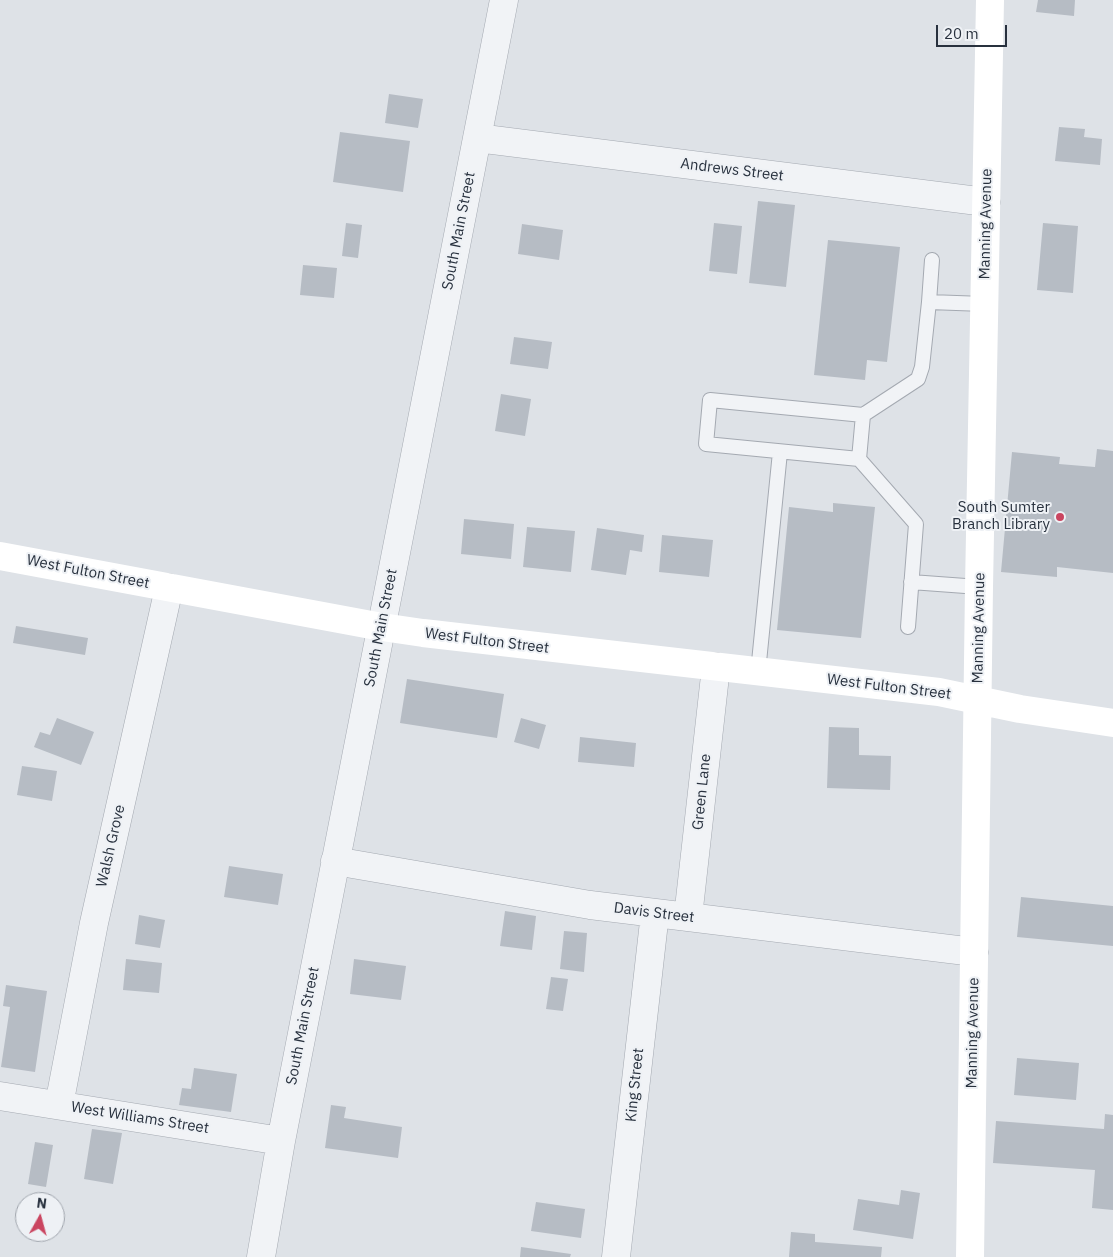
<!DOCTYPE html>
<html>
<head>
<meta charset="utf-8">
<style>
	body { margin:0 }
	#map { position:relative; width:1113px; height:1257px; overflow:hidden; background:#dee2e7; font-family:"IBM Plex Sans",sans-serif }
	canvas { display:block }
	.north { position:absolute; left:15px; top:1192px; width:50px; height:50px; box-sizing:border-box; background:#eef1f5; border:1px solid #9fa4ac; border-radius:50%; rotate:7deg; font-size:14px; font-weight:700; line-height:20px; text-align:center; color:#28313e }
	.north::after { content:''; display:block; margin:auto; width:18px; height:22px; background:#ca4560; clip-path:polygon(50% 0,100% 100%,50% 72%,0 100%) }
	.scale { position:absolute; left:936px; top:25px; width:71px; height:22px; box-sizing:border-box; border:2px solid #28313e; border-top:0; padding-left:6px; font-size:15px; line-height:18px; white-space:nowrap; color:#28313e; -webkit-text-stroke:4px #eef1f5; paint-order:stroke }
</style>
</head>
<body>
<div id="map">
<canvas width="1113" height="1257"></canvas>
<div class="north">N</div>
<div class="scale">20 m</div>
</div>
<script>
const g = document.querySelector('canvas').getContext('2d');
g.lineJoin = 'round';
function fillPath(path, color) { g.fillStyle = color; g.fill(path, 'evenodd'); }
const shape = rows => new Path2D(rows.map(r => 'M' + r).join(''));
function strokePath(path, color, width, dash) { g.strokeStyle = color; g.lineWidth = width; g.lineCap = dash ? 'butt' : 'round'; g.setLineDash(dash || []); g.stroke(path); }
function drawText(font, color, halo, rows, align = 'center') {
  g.font = font + ' "IBM Plex Sans",sans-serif'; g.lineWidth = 4; g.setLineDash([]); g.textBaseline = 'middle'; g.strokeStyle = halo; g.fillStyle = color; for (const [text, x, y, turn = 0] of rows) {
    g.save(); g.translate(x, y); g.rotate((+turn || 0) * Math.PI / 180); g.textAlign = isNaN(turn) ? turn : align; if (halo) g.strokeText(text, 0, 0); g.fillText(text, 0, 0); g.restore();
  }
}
const building = shape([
	[1038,0,1075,0,1074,16,1036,12],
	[389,94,423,99,418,128,385,123],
	[1059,127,1085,129,1084,137,1102,139,1100,165,1055,161],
	[340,132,410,141,403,192,333,182],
	[758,201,795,205,786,287,749,283],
	[346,223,362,225,358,258,342,256],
	[714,223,742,226,737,274,709,271],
	[1043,223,1078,226,1073,293,1037,290],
	[522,224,563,230,559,260,518,254],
	[828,240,900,247,887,362,867,360,865,380,814,375],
	[303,265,337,268,334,298,300,295],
	[514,337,552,342,548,369,510,364],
	[501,394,531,399,525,436,495,431],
	[1097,449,1113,451,1113,573,1057,567,1057,577,1001,572,1012,452,1060,457,1059,464,1095,467],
	[833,503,875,507,861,638,777,630,789,507,833,512],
	[464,519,514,524,511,559,461,554],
	[527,527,575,531,571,572,523,567],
	[597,528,644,535,642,552,630,550,626,575,591,570],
	[662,535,713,540,709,577,659,572],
	[16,626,88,638,85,655,13,643],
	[407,679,504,694,497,738,400,723],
	[57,718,94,732,81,765,34,747,40,732,50,735],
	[521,718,546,725,539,749,514,742],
	[829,727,859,728,859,755,891,756,890,790,827,788],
	[580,737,636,743,634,767,578,762],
	[22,766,57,771,52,801,17,795],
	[229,866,283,874,278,905,224,897],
	[1021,897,1113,906,1113,946,1017,937],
	[505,911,536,916,532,950,500,946],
	[139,915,165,920,160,948,135,944],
	[564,931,587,933,584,972,560,969],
	[126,959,162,963,159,993,123,990],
	[354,959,406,966,401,1000,350,994],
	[551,977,568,979,563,1011,546,1009],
	[6,985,47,991,35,1072,1,1067,10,1007,3,1006],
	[1017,1058,1079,1063,1076,1100,1014,1095],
	[194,1068,237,1074,231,1112,179,1105,182,1088,191,1089],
	[331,1105,346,1107,344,1118,402,1127,398,1158,325,1148],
	[1105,1114,1113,1115,1113,1210,1092,1208,1095,1170,993,1163,996,1121,1104,1129],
	[92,1129,122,1133,113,1184,84,1179],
	[35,1142,53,1145,46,1187,28,1184],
	[901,1190,920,1193,913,1239,853,1230,858,1199,899,1205],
	[536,1202,585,1209,581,1238,531,1231],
	[791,1232,815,1234,815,1242,882,1247,881,1257,789,1257],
	[521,1247,571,1254,570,1257,520,1257]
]);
const lane = shape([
	[929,302,932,260],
	[859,459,863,415],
	[911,582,979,587],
	[908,627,916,524,859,459,706,444,710,400,863,415,918,379,922,367,929,302,984,304],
	[758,672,780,452]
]);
const street = shape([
	[477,138,986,202],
	[335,861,590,905,974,952],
	[688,917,716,667],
	[0,1096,281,1141],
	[59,1105,94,923,169,588],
	[261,1257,281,1141,504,0],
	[616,1257,655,913]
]);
const secondary = shape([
	[0,556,382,627,423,633,939,692,1020,709,1113,723],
	[970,1257,979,587,990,0]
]);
const markers = [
	[1060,517,5,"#ca4560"]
];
const streetNames = [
	["Andrews Street",732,170,7],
	["Manning Avenue",986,224,-89],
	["South Main Street",459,231,-79],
	["West Fulton Street",88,572,11],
	["South Main Street",381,628,-79],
	["Manning Avenue",979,628,-89],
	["West Fulton Street",487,641,7],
	["West Fulton Street",889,687,7],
	["Green Lane",702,792,-84],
	["Walsh Grove",111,846,-77],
	["Davis Street",654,913,7],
	["South Main Street",303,1026,-79],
	["Manning Avenue",973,1033,-89],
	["King Street",635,1085,-84],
	["West Williams Street",140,1118,9]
];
const poiNames = [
	["South Sumter",1050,508],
	["Branch Library",1050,525]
];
fillPath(building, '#b6bcc4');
strokePath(lane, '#a4a9b1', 16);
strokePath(street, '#a4a9b1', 29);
strokePath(lane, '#f1f3f6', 14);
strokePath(street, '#f1f3f6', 28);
strokePath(secondary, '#fff', 28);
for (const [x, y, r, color] of markers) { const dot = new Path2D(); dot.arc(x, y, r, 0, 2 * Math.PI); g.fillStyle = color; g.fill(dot); strokePath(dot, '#eef1f5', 2); }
drawText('15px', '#28313e', '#eef1f5', streetNames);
drawText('15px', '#28313e', '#eef1f5', poiNames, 'right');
</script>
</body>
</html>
